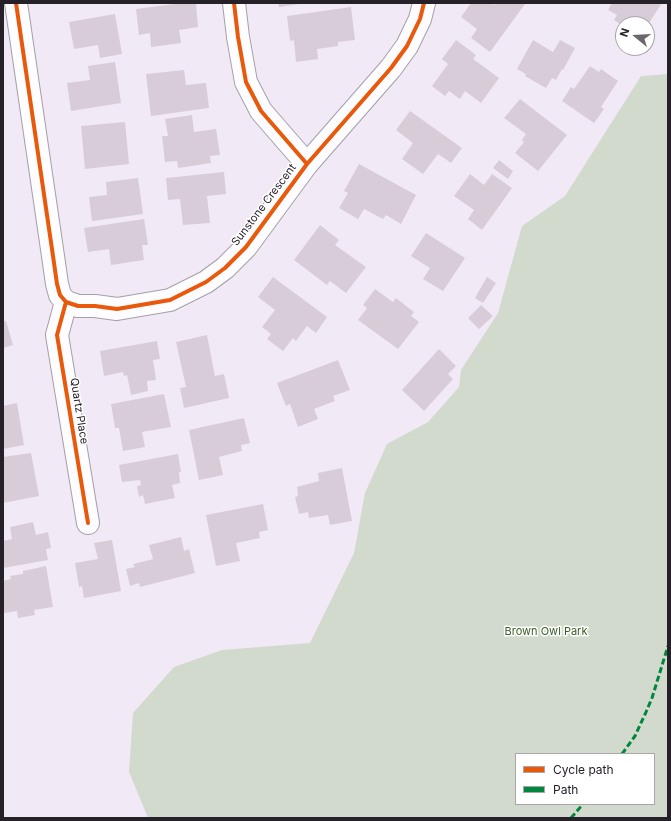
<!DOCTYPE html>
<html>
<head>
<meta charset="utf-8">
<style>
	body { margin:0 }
	#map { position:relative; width:671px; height:821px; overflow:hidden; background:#f2e9f6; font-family:Inter,sans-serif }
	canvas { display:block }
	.frame { position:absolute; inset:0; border:4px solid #262028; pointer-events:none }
	.legend { position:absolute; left:515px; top:753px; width:140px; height:52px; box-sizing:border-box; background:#fff; border:1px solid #a8a6a9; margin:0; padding:5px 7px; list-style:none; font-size:12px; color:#262028 }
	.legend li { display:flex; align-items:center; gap:8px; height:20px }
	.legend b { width:20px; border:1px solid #a8a6a9 }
	.north { position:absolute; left:615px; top:16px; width:40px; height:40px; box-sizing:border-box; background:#fff; border:1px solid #a8a6a9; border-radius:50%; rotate:288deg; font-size:11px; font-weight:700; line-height:16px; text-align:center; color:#262028 }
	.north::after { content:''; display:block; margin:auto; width:14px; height:18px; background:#6d6670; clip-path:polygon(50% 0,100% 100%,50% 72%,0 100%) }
</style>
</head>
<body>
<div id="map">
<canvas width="671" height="821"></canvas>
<div class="frame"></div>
<ul class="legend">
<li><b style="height:5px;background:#e8590c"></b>Cycle path</li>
<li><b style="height:5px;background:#00873e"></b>Path</li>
</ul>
<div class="north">N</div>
</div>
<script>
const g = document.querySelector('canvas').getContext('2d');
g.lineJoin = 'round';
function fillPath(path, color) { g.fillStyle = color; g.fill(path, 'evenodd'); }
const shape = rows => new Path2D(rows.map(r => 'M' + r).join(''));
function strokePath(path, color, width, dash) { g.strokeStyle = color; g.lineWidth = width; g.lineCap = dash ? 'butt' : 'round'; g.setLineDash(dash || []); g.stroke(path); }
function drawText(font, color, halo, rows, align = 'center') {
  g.font = font + ' Inter,sans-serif'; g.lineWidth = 3; g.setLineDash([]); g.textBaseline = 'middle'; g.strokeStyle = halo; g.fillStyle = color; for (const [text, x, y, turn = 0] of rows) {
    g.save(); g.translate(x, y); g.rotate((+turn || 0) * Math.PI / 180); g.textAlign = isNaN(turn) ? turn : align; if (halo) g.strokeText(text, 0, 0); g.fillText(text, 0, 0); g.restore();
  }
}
const green = shape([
	[668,74,668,818,148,818,129,772,133,713,174,667,222,650,310,643,354,553,365,493,387,444,428,422,459,387,461,370,498,313,522,226,565,196,641,76],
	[516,754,654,754,654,804,516,804]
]);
const building = shape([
	[182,3,196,3,198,27,179,30,181,43,151,47,150,33,139,35,136,9],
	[278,3,299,3,299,4,279,7],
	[471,3,492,3,494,5,496,3,523,3,525,4,490,52,471,38,477,29,461,17],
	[612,3,662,3,647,26,647,24,623,24,623,26,614,20,617,15,608,10],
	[351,7,355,40,338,42,338,46,317,49,318,59,296,62,294,40,290,41,287,16],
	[115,14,122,54,100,58,98,45,74,49,69,22],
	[456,40,476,55,473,59,499,78,481,103,465,91,460,99,449,91,445,96,432,86,448,64,442,59],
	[533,40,553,52,560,40,575,48,563,70,562,69,556,80,552,78,546,88,525,76,526,74,517,69],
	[115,62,121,103,71,111,67,83,90,80,88,66],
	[590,66,599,72,601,69,618,81,601,107,604,109,594,123,562,101,571,87,574,89],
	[184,70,186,85,206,83,209,108,151,116,146,74],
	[520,99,567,135,538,171,515,153,524,142,522,140,526,134,504,118],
	[410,111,462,148,451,163,438,154,423,174,402,159,413,143,396,130],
	[192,115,194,132,216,129,220,155,210,156,211,163,178,168,177,161,165,162,162,136,168,136,165,119],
	[125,122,129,164,85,169,81,126],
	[499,160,513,171,508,179,493,168],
	[359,164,416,195,401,224,386,215,383,219,364,209,358,219,339,208,348,193,344,191],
	[224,172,226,194,207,196,210,223,183,225,180,199,168,200,166,178],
	[470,174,484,185,492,174,512,188,482,230,468,219,474,210,454,196],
	[138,178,143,214,92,221,89,197,107,195,106,182],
	[144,219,148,245,142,245,144,260,111,265,109,249,88,252,84,228],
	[320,225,339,240,335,245,366,267,346,293,330,281,327,285,294,260],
	[426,233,465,258,443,291,423,279,430,268,411,256],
	[273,277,327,317,316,333,307,326,296,341,293,338,283,351,267,339,271,334,262,327,275,310,258,297],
	[487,277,496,283,483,303,475,298],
	[375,289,393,302,396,298,414,312,411,316,419,322,398,349,358,320,367,308,363,305],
	[481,305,493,316,479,329,468,318],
	[3,321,6,321,13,345,3,348],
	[207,335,215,376,224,374,229,398,184,408,180,388,186,387,176,342],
	[157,341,160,359,153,360,156,380,147,381,148,391,131,395,127,375,124,376,123,372,104,376,100,351],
	[439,349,456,366,448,374,453,379,424,411,402,390],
	[338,360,350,390,333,396,335,401,314,409,318,419,298,427,290,404,286,406,277,383],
	[164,394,171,427,142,432,145,447,123,451,119,428,115,428,111,404],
	[17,403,24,445,3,449,3,406],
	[244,418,250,443,241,445,242,451,219,457,223,475,199,480,189,430],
	[31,453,39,496,3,503,3,457],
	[178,454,181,472,179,472,180,483,172,485,175,498,145,504,143,495,139,497,137,486,141,485,140,480,122,482,119,465],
	[342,468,352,521,330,525,328,515,309,518,308,512,299,514,295,497,298,496,297,487,319,481,318,473],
	[263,504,268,530,259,532,260,538,236,543,240,561,216,566,206,515],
	[33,522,36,535,48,532,51,548,46,549,48,560,3,568,3,541,12,539,10,527],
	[181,537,184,551,189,549,195,573,140,587,139,583,130,586,126,569,135,567,133,564,153,559,149,545],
	[112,540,121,591,84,598,82,586,79,587,75,563,98,559,94,543],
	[46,566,53,607,34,610,35,615,18,618,17,611,4,613,3,604,3,581,11,579,10,576,23,574,23,571]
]);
const minor = shape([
	[16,3,53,256,57,284,60,295,66,302,78,306,95,306,117,309,170,300,206,282,225,268,246,247,307,164,391,68,407,46,420,19,424,3],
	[234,3,238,37,246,82,261,111,307,164],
	[66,302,57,335,88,523]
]);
const quiet = shape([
	[622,754,635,736,646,712,652,698,668,646],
	[571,818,583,804]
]);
const cycleway = shape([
	[16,3,53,256,57,284,60,295,66,302,78,306,95,306,117,309,170,300,206,282,225,268,246,247,307,164,391,68,407,46,420,19,424,3],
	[234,3,238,37,246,82,261,111,307,164],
	[66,302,57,335,88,523]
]);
const streetNames = [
	["Sunstone Crescent",264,205,-53],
	["Quartz Place",79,411,81]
];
const parkNames = [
	["Brown Owl Park",546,632]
];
fillPath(green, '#d2dacd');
fillPath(building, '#d9ccd9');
strokePath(minor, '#a59fa8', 24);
strokePath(minor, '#fdfcfe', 22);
strokePath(quiet, '#00873e', 3, [6, 3]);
strokePath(cycleway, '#e8590c', 4);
drawText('11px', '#262028', '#fff', streetNames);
drawText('11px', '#385e20', '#fff', parkNames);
</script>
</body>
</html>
